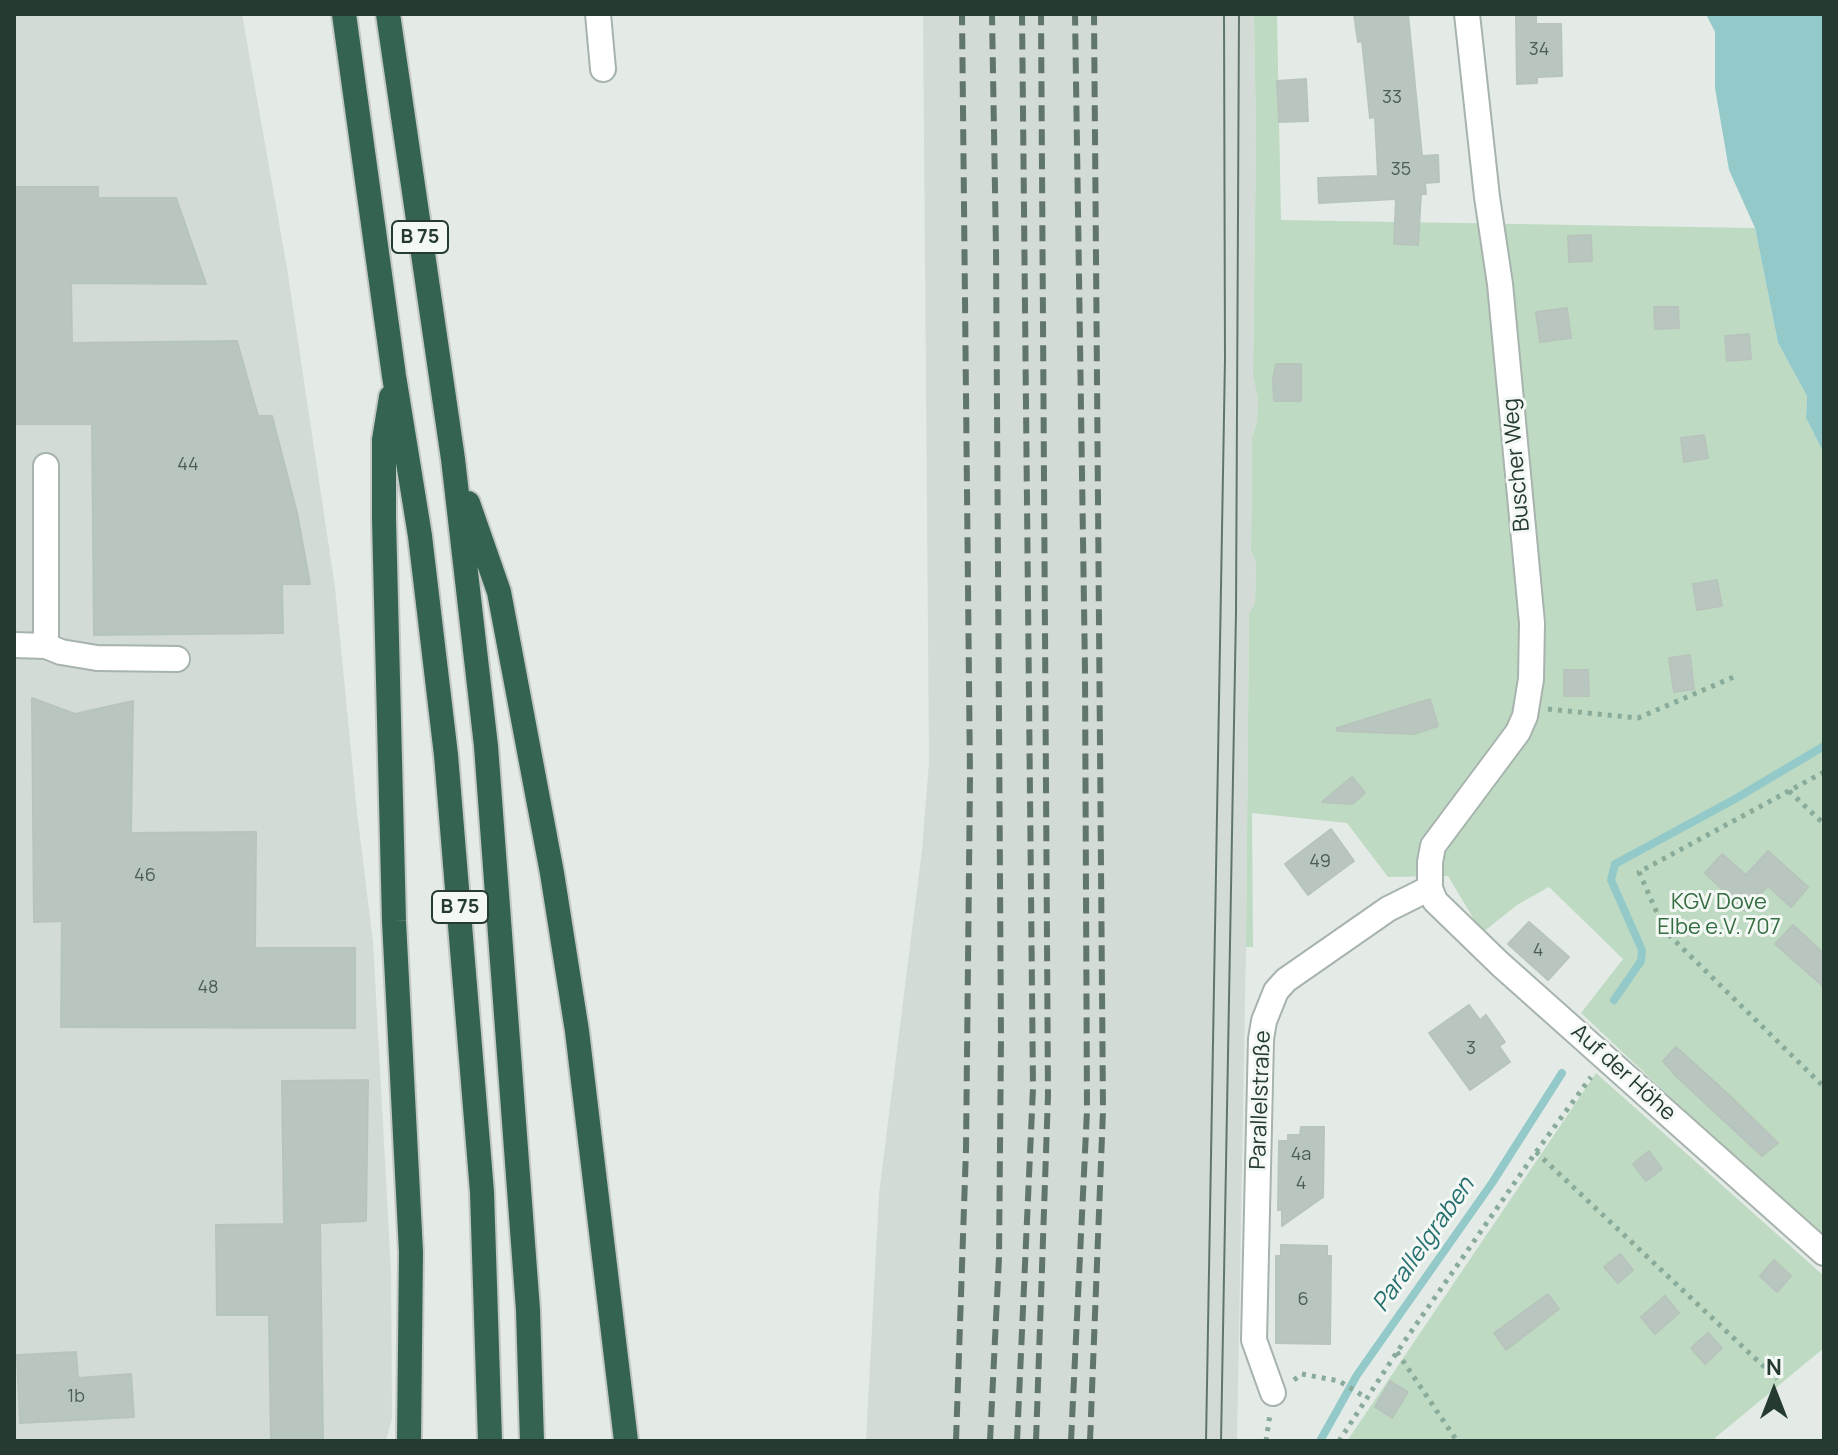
<!DOCTYPE html>
<html>
<head>
<meta charset="utf-8">
<style>
	body { margin:0 }
	#map { position:relative; width:1838px; height:1455px; overflow:hidden; background:#e4ebe7; font-family:Manrope,sans-serif }
	canvas { display:block }
	.frame { position:absolute; inset:0; border:16px solid #253b31; pointer-events:none }
	.north { position:absolute; left:1734px; top:1351px; width:80px; height:80px; -webkit-text-stroke:6px #f4f8f5; paint-order:stroke; rotate:0deg; font-size:22px; font-weight:700; line-height:32px; text-align:center; color:#253b31 }
	.north::after { content:''; display:block; margin:auto; width:28px; height:36px; background:#253b31; clip-path:polygon(50% 0,100% 100%,50% 72%,0 100%) }
</style>
</head>
<body>
<div id="map">
<canvas width="1838" height="1455"></canvas>
<div class="frame"></div>
<div class="north">N</div>
</div>
<script>
const g = document.querySelector('canvas').getContext('2d');
g.lineJoin = 'round';
function fillPath(path, color) { g.fillStyle = color; g.fill(path, 'evenodd'); }
const shape = rows => new Path2D(rows.map(r => 'M' + r).join(''));
function strokePath(path, color, width, dash) { g.strokeStyle = color; g.lineWidth = width; g.lineCap = dash ? 'butt' : 'round'; g.setLineDash(dash || []); g.stroke(path); }
function drawText(font, color, halo, rows, align = 'center') {
  g.font = font + ' Manrope,sans-serif'; g.lineWidth = 6; g.setLineDash([]); g.textBaseline = 'middle'; g.strokeStyle = halo; g.fillStyle = color; for (const [text, x, y, turn = 0] of rows) {
    g.save(); g.translate(x, y); g.rotate((+turn || 0) * Math.PI / 180); g.textAlign = isNaN(turn) ? turn : align; if (halo) g.strokeText(text, 0, 0); g.fillText(text, 0, 0); g.restore();
  }
}
const built = shape([
	[14,14,242,14,287,268,335,587,357,812,373,942,391,1271,392,1418,386,1441,14,1441],
	[923,14,1254,14,1256,139,1253,376,1258,400,1257,421,1252,438,1251,551,1256,562,1255,603,1249,615,1246,947,1237,1441,866,1441,879,1194,922,850,929,762]
]);
const green = shape([
	[1254,14,1277,14,1281,220,1755,228,1778,343,1807,396,1806,418,1824,454,1824,1242,1581,1013,1623,959,1549,887,1517,905,1482,933,1448,876,1388,877,1347,823,1252,813,1253,947,1246,947,1249,614,1255,603,1256,562,1251,551,1252,438,1257,421,1258,400,1253,376,1256,139],
	[1596,1073,1824,1276,1824,1348,1715,1438,1718,1441,1347,1441]
]);
const water = shape([
	[1706,14,1824,14,1824,454,1806,418,1807,396,1778,343,1755,228,1729,170,1715,88,1715,32]
]);
const stream = shape([
	[1614,1000,1641,961,1642,950,1611,880,1615,864,1735,799,1824,746],
	[1320,1441,1357,1375,1492,1183,1562,1073]
]);
const building = shape([
	[1354,14,1408,14,1422,156,1438,155,1439,182,1425,183,1426,194,1421,194,1418,245,1394,244,1396,199,1319,203,1318,178,1378,176,1375,117,1370,118,1362,41,1358,42,1354,14],
	[1516,14,1536,14,1536,24,1561,24,1562,76,1537,77,1537,83,1517,84,1516,14],
	[1306,79,1308,121,1279,122,1277,81,1306,79],
	[14,187,98,187,98,198,176,198,206,284,71,283,72,343,237,341,258,416,272,416,297,513,310,584,282,584,283,633,94,635,92,424,14,424,14,187],
	[1591,235,1592,261,1569,262,1568,236,1591,235],
	[1654,307,1678,307,1679,328,1655,329,1654,307],
	[1567,308,1571,338,1540,342,1536,312,1567,308],
	[1749,334,1751,359,1727,361,1725,336,1749,334],
	[1276,364,1301,364,1301,401,1274,401,1273,380,1276,364],
	[1704,435,1708,458,1684,462,1681,438,1704,435],
	[1717,580,1722,606,1697,610,1693,584,1717,580],
	[1690,655,1694,689,1674,692,1669,658,1690,655],
	[1564,670,1588,670,1589,696,1564,696,1564,670],
	[32,698,75,714,133,701,131,833,256,832,255,948,355,948,355,1028,61,1027,62,921,34,922,32,698],
	[1430,699,1438,726,1414,734,1337,731,1337,728,1430,699],
	[1352,777,1365,793,1352,804,1322,802,1352,777],
	[1331,829,1354,861,1308,895,1285,864,1331,829],
	[1768,851,1808,887,1791,907,1768,886,1745,911,1705,873,1722,854,1746,875,1768,851],
	[1529,922,1569,957,1548,980,1508,944,1529,922],
	[1793,925,1824,954,1824,987,1775,944,1793,925],
	[1469,1005,1480,1020,1486,1015,1505,1042,1499,1046,1510,1062,1470,1090,1429,1033,1469,1005],
	[1676,1047,1729,1095,1778,1143,1762,1156,1676,1076,1663,1061,1676,1047],
	[368,1080,366,1221,320,1223,323,1441,271,1441,269,1315,217,1315,216,1225,284,1224,282,1081,368,1080],
	[1301,1127,1324,1127,1323,1197,1282,1226,1282,1210,1278,1210,1279,1141,1288,1141,1288,1135,1300,1135,1301,1127],
	[1649,1151,1662,1169,1646,1181,1633,1164,1649,1151],
	[1281,1245,1327,1246,1327,1256,1331,1256,1330,1344,1276,1343,1276,1256,1281,1256,1281,1245],
	[1620,1254,1633,1270,1618,1283,1604,1267,1620,1254],
	[1774,1260,1791,1276,1777,1292,1760,1276,1774,1260],
	[1548,1294,1559,1309,1506,1350,1494,1333,1548,1294],
	[1665,1296,1679,1313,1655,1334,1641,1317,1665,1296],
	[1708,1333,1722,1348,1705,1364,1691,1348,1708,1333],
	[76,1352,78,1378,131,1374,134,1417,20,1423,17,1355,76,1352],
	[1390,1381,1408,1392,1392,1418,1375,1407,1390,1381]
]);
const path = shape([
	[1548,709,1638,718,1736,676],
	[1824,772,1639,872,1665,931,1824,1087],
	[1789,791,1824,824],
	[1536,1152,1777,1379],
	[1397,1352,1457,1441],
	[1294,1380,1302,1374,1339,1381,1365,1397],
	[1266,1441,1270,1414],
	[1339,1441,1397,1352,1536,1152,1591,1077]
]);
const minor = shape([
	[598,14,603,69],
	[1467,14,1487,197,1500,284,1532,623,1531,679,1525,716,1518,732,1433,846,1430,862,1430,888,1435,901,1500,964,1824,1253],
	[46,466,46,646],
	[14,645,46,646,61,652,97,658,177,659],
	[1273,1393,1254,1340,1261,1039,1264,1021,1276,991,1286,980,1388,909,1430,888]
]);
const highway = shape([
	[344,14,394,376,420,536,446,755,482,1192,490,1441],
	[388,14,453,459,486,746,528,1310,532,1441],
	[391,397,384,440,384,519,394,921,411,1252,409,1441],
	[468,503,499,592,552,873,577,1031,626,1441]
]);
const tram = shape([
	[1206,1441,1225,359,1224,14],
	[1221,1441,1236,612,1239,14]
]);
const rail = shape([
	[956,1441,966,1149,970,777,962,14],
	[990,1441,999,1258,1001,1038,996,248,992,14],
	[1017,1441,1033,1088,1022,14],
	[1036,1441,1048,1095,1041,14],
	[1071,1441,1087,1111,1085,671,1075,14],
	[1090,1441,1103,1111,1094,14]
]);
const numberNames = [
	["34",1539,50],
	["33",1392,98],
	["35",1401,170],
	["44",188,465],
	["49",1320,862],
	["46",145,876],
	["4",1538,951],
	["48",208,988],
	["3",1471,1049],
	["4a",1301,1155],
	["4",1301,1184],
	["6",1303,1300],
	["1b",76,1397]
];
const shields = [
	[420,237,56],
	[460,907,56]
];
const shieldNames = [
	["B 75",420,237],
	["B 75",460,907]
];
const streetNames = [
	["Buscher Weg",1517,465,-95],
	["Auf der Höhe",1623,1073,42],
	["Parallelstraße",1261,1100,-88]
];
const parkNames = [
	["KGV Dove",1719,903],
	["Elbe e.V. 707",1719,928]
];
const waterNames = [
	["Parallelgraben",1424,1245,-55]
];
fillPath(built, '#d2dbd5');
fillPath(green, '#bfdac2');
fillPath(water, '#93cac9');
strokePath(stream, '#93cac9', 8);
fillPath(building, '#b9c6bf');
strokePath(building, '#b7c4bc', 2);
strokePath(minor, '#a7b3ad', 28);
strokePath(highway, '#c2c8c5', 28);
strokePath(path, '#88ab9a', 5, [4, 6]);
strokePath(minor, '#fff', 24);
strokePath(highway, '#356352', 24);
strokePath(tram, '#60766c', 2);
strokePath(rail, '#60766c', 6, [16, 8]);
drawText('18px', '#4a5e54', null, numberNames);
for (const [x, y, w] of shields) { const box = new Path2D(); box.roundRect(x - w / 2, y - 16, w, 32, 6); g.fillStyle = '#f4f8f5'; g.fill(box); strokePath(box, '#253b31', 2); }
drawText('bold 20px', '#253b31', null, shieldNames);
drawText('22px', '#253b31', '#f4f8f5', streetNames);
drawText('22px', '#346d41', '#f4f8f5', parkNames);
drawText('italic 24px', '#277070', '#f4f8f5', waterNames);
</script>
</body>
</html>
